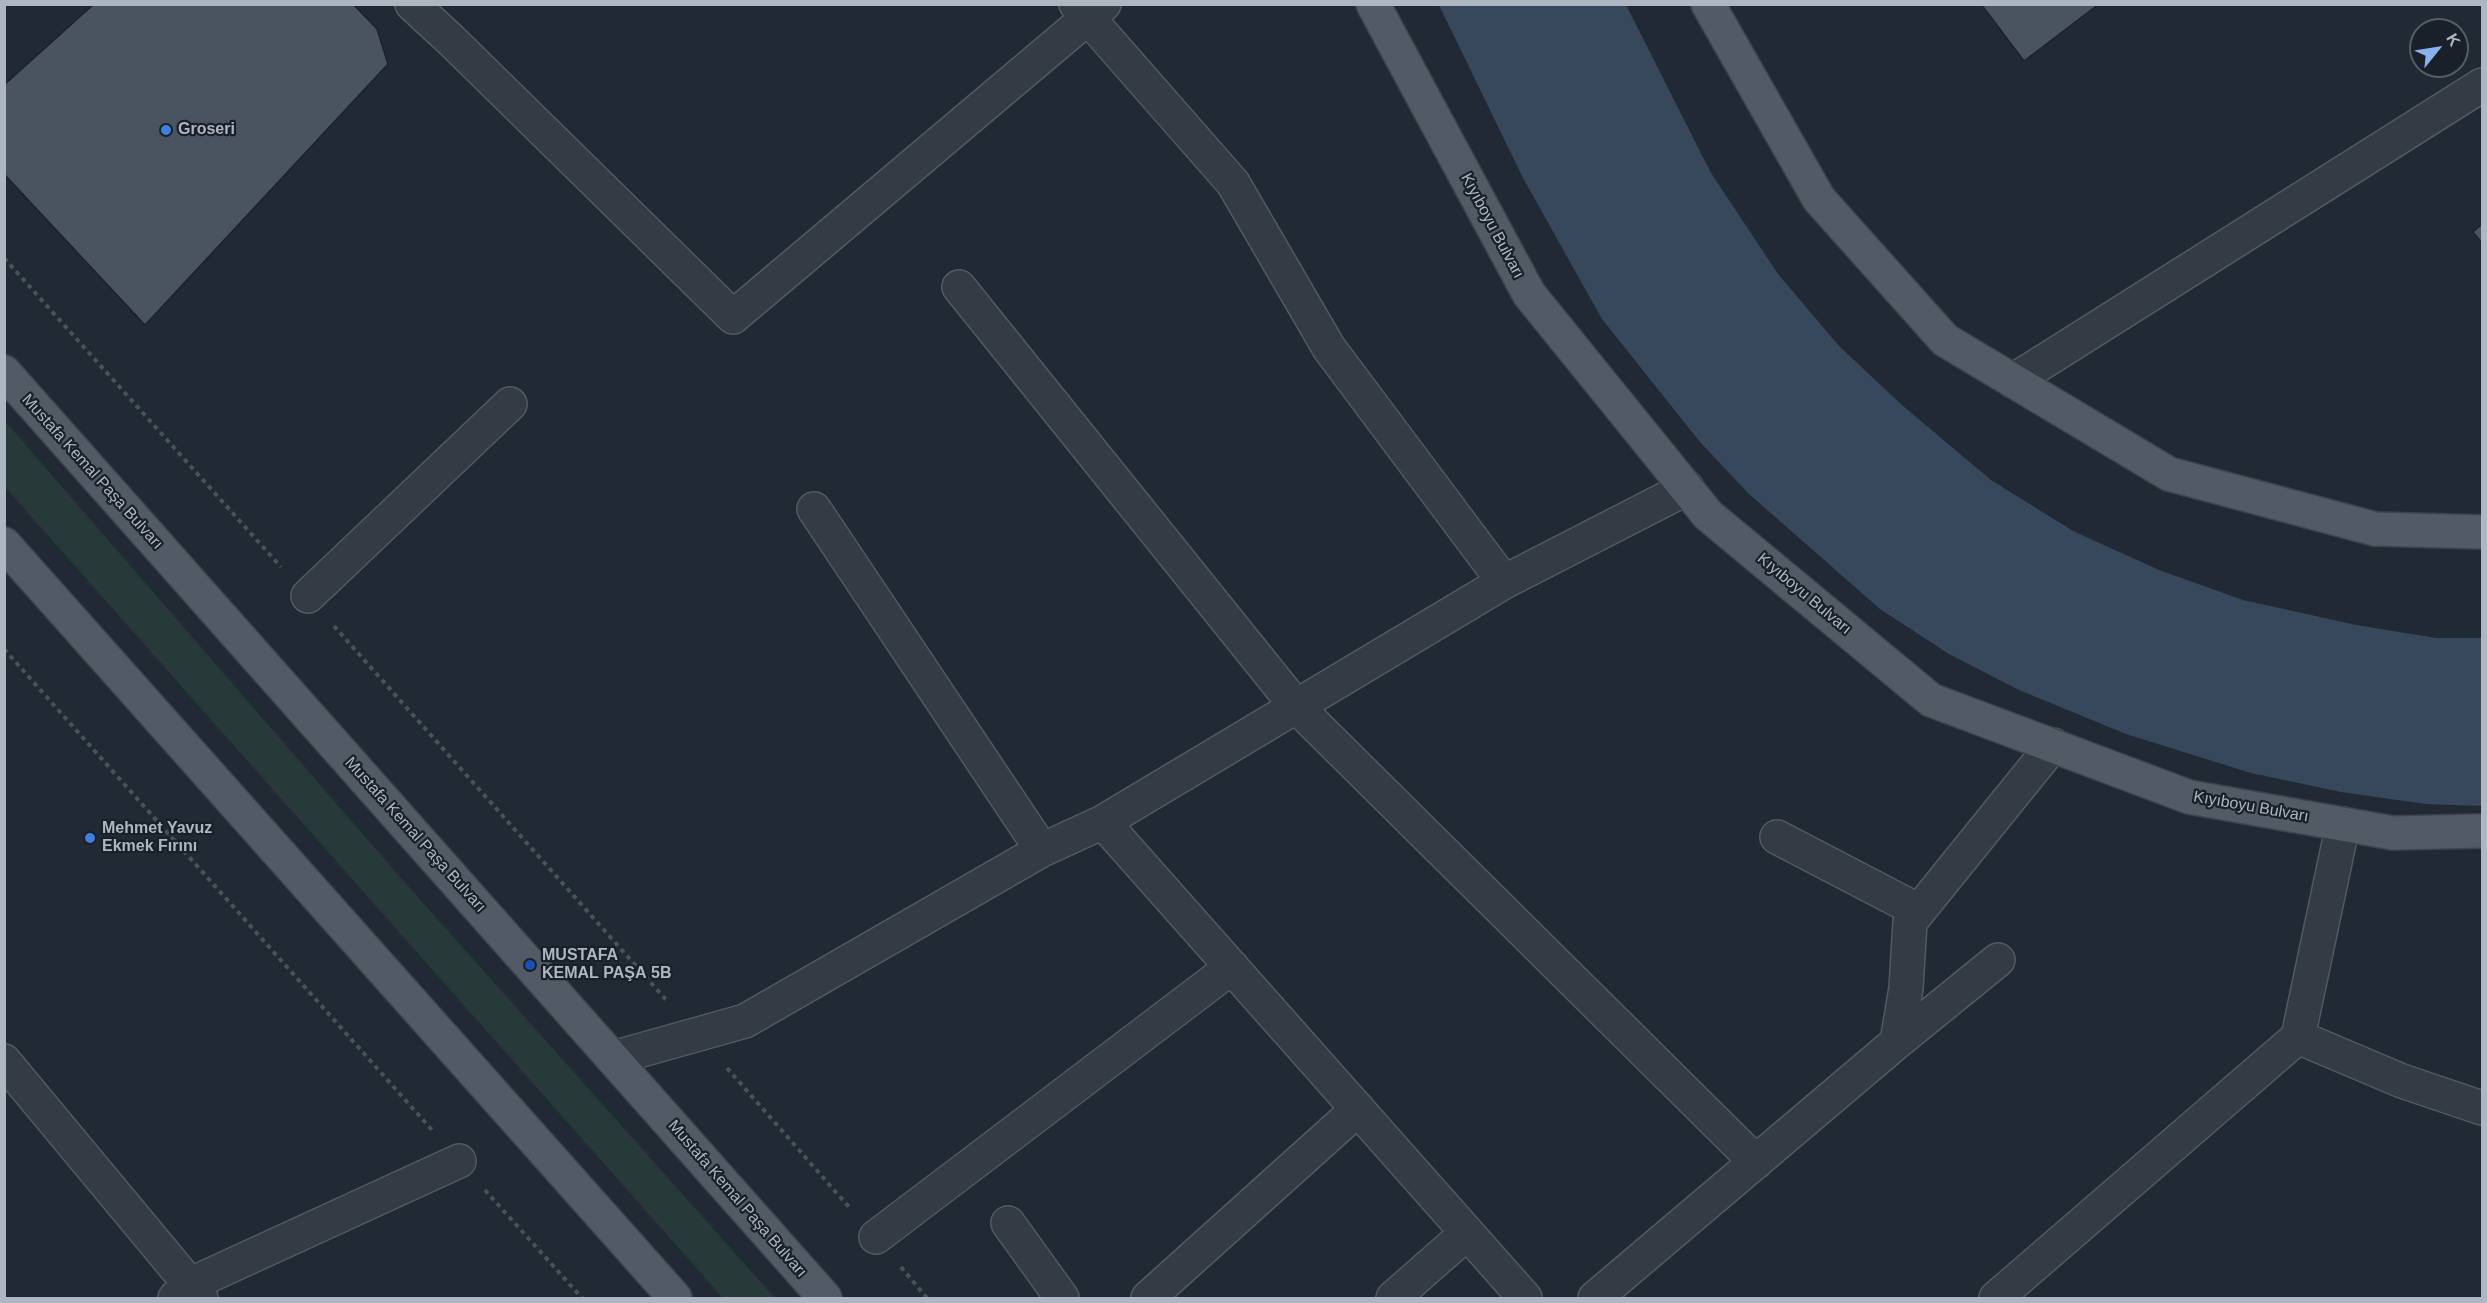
<!DOCTYPE html>
<html>
<head>
<meta charset="utf-8">
<style>
	body { margin:0 }
	#map { position:relative; width:2487px; height:1303px; overflow:hidden; background:#212a34; font-family:Arial,sans-serif }
	canvas { display:block }
	.frame { position:absolute; inset:0; border:6px solid #aeb6c2; pointer-events:none }
	.north { position:absolute; left:2409px; top:18px; width:60px; height:60px; box-sizing:border-box; background:#1a2029; border:2px solid #555c66; border-radius:50%; rotate:60deg; font-size:16px; font-weight:700; line-height:24px; text-align:center; color:#aeb6c2 }
	.north::after { content:''; display:block; margin:auto; width:21px; height:27px; background:#88b2ed; clip-path:polygon(50% 0,100% 100%,50% 72%,0 100%) }
</style>
</head>
<body>
<div id="map">
<canvas width="2487" height="1303"></canvas>
<div class="frame"></div>
<div class="north">K</div>
</div>
<script>
const g = document.querySelector('canvas').getContext('2d');
g.lineJoin = 'round';
function fillPath(path, color) { g.fillStyle = color; g.fill(path, 'evenodd'); }
const shape = rows => new Path2D(rows.map(r => 'M' + r).join(''));
function strokePath(path, color, width, dash) { g.strokeStyle = color; g.lineWidth = width; g.lineCap = dash ? 'butt' : 'round'; g.setLineDash(dash || []); g.stroke(path); }
function drawText(font, color, halo, rows, align = 'center') {
  g.font = font + ' Arial,sans-serif'; g.lineWidth = 4.5; g.setLineDash([]); g.textBaseline = 'middle'; g.strokeStyle = halo; g.fillStyle = color; for (const [text, x, y, turn = 0] of rows) {
    g.save(); g.translate(x, y); g.rotate((+turn || 0) * Math.PI / 180); g.textAlign = isNaN(turn) ? turn : align; if (halo) g.strokeText(text, 0, 0); g.fillText(text, 0, 0); g.restore();
  }
}
const green = shape([
	[5,421,400,877,775,1298,723,1298,5,487]
]);
const water = shape([
	[1439,5,1626,5,1711,173,1778,274,1839,346,1903,406,1991,480,2073,531,2159,570,2243,600,2356,625,2436,638,2482,638,2482,806,2426,804,2341,792,2251,773,2126,734,2019,690,1949,654,1880,609,1748,493,1700,442,1602,319,1523,178]
]);
const building = shape([
	[94,4,353,4,377,29,388,64,145,325,4,174,4,85,94,4],
	[1981,4,2099,4,2024,61,1981,4],
	[2482,224,2482,243,2473,232,2482,224]
]);
const path = shape([
	[4,258,281,567],
	[334,626,668,1002],
	[4,649,432,1130],
	[727,1068,849,1207],
	[485,1190,582,1298],
	[901,1267,927,1298]
]);
const minor = shape([
	[412,4,452,41,733,317,1104,4],
	[1076,4,1233,183,1329,348,1504,582],
	[959,287,1296,706,1756,1162],
	[2013,381,2482,85],
	[814,509,1042,850],
	[308,596,510,404],
	[1103,822,1525,1298],
	[1777,837,1917,910],
	[2298,1037,2402,1081,2482,1108],
	[1897,1042,1906,988,1910,922,2053,745],
	[613,1058,745,1021,1042,850,1103,822,1504,582,1687,488],
	[4,1061,201,1298],
	[1008,1223,1062,1298],
	[876,1237,1232,967],
	[175,1298,189,1285,459,1161],
	[1148,1298,1358,1109],
	[1393,1298,1467,1233],
	[1595,1298,1897,1042,1998,960],
	[1996,1298,2298,1037,2343,824]
]);
const major = shape([
	[1373,4,1529,294,1708,515,1931,700,2189,797,2393,833,2482,831],
	[1708,4,1819,199,1945,340,2169,474,2375,529,2482,532],
	[4,372,825,1298],
	[4,544,675,1298]
]);
const markers = [
	[166,130,6,"#3f7fe0"],
	[90,838,6,"#3f7fe0"],
	[530,965,6,"#1a4fb4"]
];
const poiNames = [
	["Groseri",178,130],
	["Mehmet Yavuz",102,829],
	["Ekmek Fırını",102,847],
	["MUSTAFA",542,956],
	["KEMAL PAŞA 5B",542,974]
];
const streetNames = [
	["Kıyıboyu Bulvarı",1492,226,62],
	["Mustafa Kemal Paşa Bulvarı",92,472,48],
	["Kıyıboyu Bulvarı",1804,594,40],
	["Kıyıboyu Bulvarı",2251,807,10],
	["Mustafa Kemal Paşa Bulvarı",415,835,48],
	["Mustafa Kemal Paşa Bulvarı",737,1199,49]
];
fillPath(green, '#273939');
fillPath(water, '#38485c');
fillPath(building, '#495460');
strokePath(building, '#1c222b', 1.5);
strokePath(minor, '#525963', 36);
strokePath(major, '#3e444e', 36);
strokePath(path, '#445556', 4, [4.5, 4.5]);
strokePath(minor, '#343b45', 33);
strokePath(major, '#525a65', 33);
for (const [x, y, r, color] of markers) { const dot = new Path2D(); dot.arc(x, y, r, 0, 2 * Math.PI); g.fillStyle = color; g.fill(dot); strokePath(dot, '#1a2029', 2); }
drawText('bold 16px', '#aeb6c2', '#1a2029', poiNames, 'left');
drawText('16px', '#aeb6c2', '#1a2029', streetNames);
</script>
</body>
</html>
